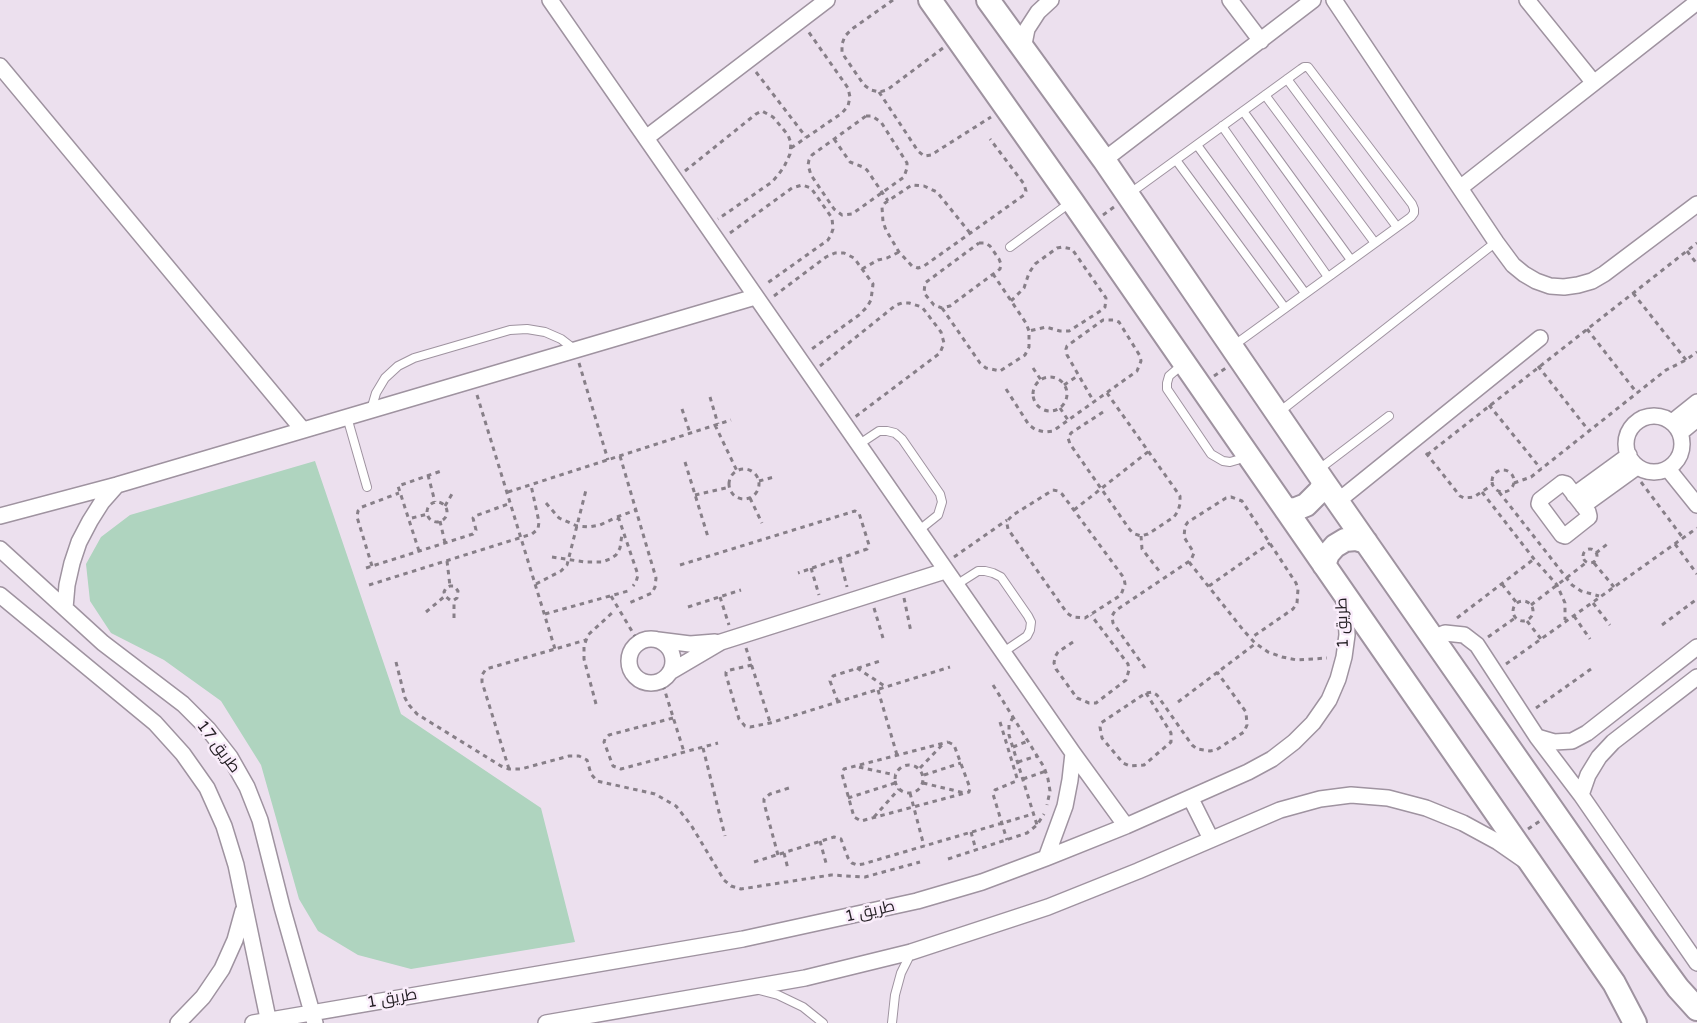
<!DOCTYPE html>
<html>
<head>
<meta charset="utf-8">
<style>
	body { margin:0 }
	canvas { display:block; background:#ece0ee }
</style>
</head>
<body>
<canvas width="1697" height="1023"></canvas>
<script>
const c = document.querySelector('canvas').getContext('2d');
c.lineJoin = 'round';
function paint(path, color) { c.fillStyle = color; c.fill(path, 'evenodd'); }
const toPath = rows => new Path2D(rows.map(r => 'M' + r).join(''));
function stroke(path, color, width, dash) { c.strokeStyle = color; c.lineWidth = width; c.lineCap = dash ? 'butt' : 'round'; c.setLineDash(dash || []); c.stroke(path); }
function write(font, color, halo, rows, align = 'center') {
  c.font = font + ' "Varela Round",Cairo,sans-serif'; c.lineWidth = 5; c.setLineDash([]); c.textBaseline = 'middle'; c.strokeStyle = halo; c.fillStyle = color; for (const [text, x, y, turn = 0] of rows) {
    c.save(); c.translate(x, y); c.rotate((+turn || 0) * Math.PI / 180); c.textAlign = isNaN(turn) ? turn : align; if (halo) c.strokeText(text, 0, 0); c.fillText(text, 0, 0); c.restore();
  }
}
const green = toPath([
	[315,461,401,714,541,808,575,942,411,969,358,955,318,931,299,899,261,765,221,701,164,660,111,633,90,601,86,564,101,537,130,515]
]);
const path = toPath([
	[893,0,852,29,845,36,842,44,842,53,864,85,871,90,879,92,887,90,943,48],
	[756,72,806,137],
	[879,92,918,151,924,156,931,155,991,117],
	[866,116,872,116,881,122,907,163,907,168,904,177,852,214,842,215,834,209,811,175,808,165,809,160,812,155,866,116],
	[834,139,850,162,863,167,867,170,888,201],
	[791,148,842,113,848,106,850,97,848,88,808,31],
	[685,171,756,114,762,111,773,117,788,135,791,143,790,154,784,167,778,175,772,182,718,219],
	[1103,215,1114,207],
	[730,233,792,188,802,185,811,188,832,218,833,229,831,235,828,240,766,284],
	[970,233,937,192,924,186,912,185,885,203,882,207,883,222,886,230,899,252,912,266,918,268,924,266,1024,195,1026,191,1024,184,990,139],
	[979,243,985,243,990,246,999,259,1001,264,1000,269,950,306,942,308,934,305,924,293,925,283,979,243],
	[1687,251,1697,264],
	[862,269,878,260,887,258,899,252],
	[1633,293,1686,360],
	[774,296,826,257,835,253,844,253,854,258,873,284,871,300,867,307,859,315,809,351],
	[1011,301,1024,288,1029,273,1035,264,1057,248,1062,247,1072,249,1106,298,1105,307,1102,310,1069,331,1060,331,1046,327,1029,331],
	[942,308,980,363,986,368,1000,371,1025,355,1029,347,1029,331,1026,323,993,274],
	[1587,329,1637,393],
	[579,363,608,460],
	[820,366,896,305,902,303,909,303,922,307,941,332,944,343,940,353,855,417],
	[1538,366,1589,431],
	[1033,368,1041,380],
	[1214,376,1226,368],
	'1033 394a17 17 0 1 1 34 0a17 17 0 1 1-34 0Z',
	[1064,385,1079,375],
	[1006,389,1029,425,1036,430,1045,432,1053,431,1137,371,1141,361,1140,356,1119,322,1114,320,1103,320,1067,346,1066,349,1067,355,1094,402],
	[477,395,555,649],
	[710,397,718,424],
	[1489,405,1541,469],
	[1060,408,1068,420],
	[682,409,690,433],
	[1103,412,1071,433,1068,438,1070,444,1130,530,1135,534,1141,536,1148,534,1174,517,1178,511,1180,504,1180,496,1107,393],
	[715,425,737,471],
	[1426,453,1460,496,1464,498,1474,497,1492,485],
	[1427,455,1697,243],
	[620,456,656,578,655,587,652,593,627,604],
	[685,462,708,537],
	'729 484a15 15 0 1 1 30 0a15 15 0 1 1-30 0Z',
	'1492 481a11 11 0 1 1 22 0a11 11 0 1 1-22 0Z',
	[428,475,435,502],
	[759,481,774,477],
	[1641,482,1683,538],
	[1514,483,1531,477,1666,370,1686,360,1697,352],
	[1053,490,1058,491,1062,494,1124,578,1125,584,1121,595,1085,618,1073,617,1067,613,1008,529,1007,524,1009,519,1013,515,1053,490],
	[508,492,731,420],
	[1482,492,1534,559,1557,585,1565,603,1565,620],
	[1499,492,1572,585,1581,591,1599,596],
	[695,495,730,487],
	[750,498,762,523],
	'427 512a10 10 0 1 1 20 0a10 10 0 1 1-20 0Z',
	[546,503,559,518,577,526,589,527,600,525,615,518,619,519,638,575,636,582,633,586],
	[445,506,452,494],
	[1074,510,1149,451],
	[617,517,636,510],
	[412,518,428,514],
	[440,521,445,543],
	[1141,536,1142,549,1160,572],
	[1675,544,1697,574],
	'1583 556a7 7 0 1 1 14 0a7 7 0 1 1-14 0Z',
	[419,551,398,486,444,470],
	[1596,553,1610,542],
	[552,557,585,562,602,562,610,559,616,555,620,548,622,534],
	[954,557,1007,520],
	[840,559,847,587],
	[447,561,450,586],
	[1189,562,1244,631,1255,643,1268,652,1282,657,1297,660,1327,658],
	[1594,563,1614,587],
	[680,565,855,511,859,513,869,545,867,549,798,573],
	[372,566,357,517,358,511,362,507,399,493],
	[366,568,473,534,476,530,473,518,475,516,511,503],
	[811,568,819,595],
	[536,584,561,571,567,565,586,490],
	[1502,584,1516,602],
	[369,585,532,534,538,529,539,522,531,485],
	[1209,586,1270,543],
	[611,596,639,643],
	[720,597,729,625],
	[904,598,911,632],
	'1513 611a10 10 0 1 1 20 0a10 10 0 1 1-20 0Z',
	[1593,603,1610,625],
	[1531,605,1587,562],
	[688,607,741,590],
	[874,608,883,638],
	[426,612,445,596],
	[545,614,628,591],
	[1574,616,1590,639],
	[454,618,454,600,457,598,458,591,454,586,450,586,446,588,444,592,445,596,450,600,454,600],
	[1457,618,1534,559],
	[1527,621,1541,639],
	[1662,625,1697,599],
	[1488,637,1515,618],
	[1073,642,1058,652,1055,657,1054,663,1056,669,1077,698,1089,703,1096,703,1126,680,1129,670,1128,664,1091,615],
	[746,648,770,722],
	[396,662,405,698,409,705,417,714,501,766,509,769,521,769,569,756,579,756,587,760,591,774,597,781,655,794,676,806,691,825,724,880,731,886,741,889,831,875,865,877,920,862],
	[1506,664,1697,528],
	[752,665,730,670,726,672,726,675,739,719,745,726,750,727,770,723,950,667],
	[857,668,886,687],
	[1145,668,1113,623,1112,616,1115,611,1191,560,1194,553,1184,537,1185,526,1188,522,1226,498,1231,497,1242,501,1296,583,1298,589,1297,603,1293,609,1251,638],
	[663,685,684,752],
	[993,685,1044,767,1048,779,1050,791,1047,805],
	[878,690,897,755],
	[1146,693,1171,733,1171,742,1144,765,1130,766,1123,763,1102,738,1100,727,1101,723,1146,693,1152,692,1157,695,1192,745,1197,749,1210,751,1216,750,1244,732,1247,725,1246,712,1217,672],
	[838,702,830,681,833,676,880,661],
	[1178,702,1255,644],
	[596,704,584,659,584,646,588,635,612,613],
	[1536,708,1591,669],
	[1013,717,1009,725,1009,735,1037,825],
	[673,718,609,735,605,739,604,742,613,766,621,769,718,743],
	[1000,722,1017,778,1016,781,995,790,993,794,1007,840],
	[948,742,954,745,970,788,969,792,861,821,854,817,842,774,844,769,948,742],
	[1013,747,1028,741],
	[703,748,725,836],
	[1018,762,1037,756],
	'895 779a14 14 0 1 1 28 0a14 14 0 1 1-28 0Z',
	[859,767,895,775],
	[920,768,943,744],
	[509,769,482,682,482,675,486,669,586,640],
	[924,775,961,763],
	[1023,779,1046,771],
	[923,783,965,793],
	[910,793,924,846],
	[848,798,895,783],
	[874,817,899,789],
	[1528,829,1540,821],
	[971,832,976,850],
	[820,841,826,863],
	[784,853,788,869],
	[778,855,764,803,764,799,770,794,789,788],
	[948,859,1027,833,1037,825,1044,814],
	[754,862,834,837,841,839,848,858,852,863,857,865,863,864,1033,814]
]);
const lane = toPath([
	[1287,79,1397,227],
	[1265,95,1375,243],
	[1243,111,1351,260],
	[1222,126,1328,277],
	[1197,145,1305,293],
	[1176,160,1285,308],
	[1129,194,1301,69,1304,67,1308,67,1412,204,1414,209,1414,213,1411,217,1233,346],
	[1010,247,1071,202],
	[1183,364,1169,376,1167,383,1167,389,1211,454,1223,461,1230,462,1237,460,1247,455],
	[371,410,376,393,385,378,398,366,414,358,510,330,527,329,545,332,561,339,574,349],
	[1278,413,1496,242],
	[347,417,367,487],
	[858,445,879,431,887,431,895,433,902,439,940,494,942,502,938,515,918,531],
	[1318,470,1389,416],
	[956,585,978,571,985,571,993,573,1001,577,1028,616,1031,622,1030,630,1027,636,1002,653],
	[759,990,778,995,803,1007,823,1023],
	[892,1023,895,995,901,973,911,953]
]);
const street = toPath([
	[550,0,1073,753,1126,826],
	[1230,0,1261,41],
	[1334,0,1496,242,1513,265,1524,274,1536,281,1550,286,1564,287,1578,285,1592,281,1604,274,1697,204],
	[1527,0,1594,83],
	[1023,49,1027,29,1038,12,1051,0],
	[0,66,303,430],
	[646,138,827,0],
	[1104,160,1313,0],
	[1460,188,1697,2],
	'1626 444a28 28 0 1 1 56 0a28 28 0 1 1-56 0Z',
	[1672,422,1697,402],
	[1680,433,1697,419],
	[1668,469,1697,505],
	[1562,483,1566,484,1588,512,1589,516,1589,517,1565,536,1562,535,1539,504,1540,500,1562,483],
	[1574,495,1629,455],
	[1338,501,1540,338],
	[1583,506,1637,467],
	[0,516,117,485,755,297],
	[0,549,103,643,183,704,208,729,230,757,247,787,260,820,282,907,315,1023],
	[0,595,155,723,183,754,207,788,224,826,236,865,269,1023],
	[65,608,67,585,72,563,79,542,90,521,102,502,117,485],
	[1433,638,1445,633,1464,635,1477,645,1537,737,1581,795,1697,963],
	'629 661a22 22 0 1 1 44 0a22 22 0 1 1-44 0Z',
	[658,640,690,644,715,642],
	[670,672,721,642,945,571],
	[1537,737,1554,742,1572,741,1587,733,1697,647],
	[1581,795,1588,775,1599,757,1613,742,1697,677],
	[1191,799,1211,839],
	[1046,858,1065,806,1070,780,1073,753],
	[178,1023,203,997,222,969,235,940,243,911],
	[253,1023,743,939,917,901,982,882,1046,858,1126,826,1248,772,1272,759,1294,742,1313,723,1329,700,1338,679,1344,657,1347,635,1346,612,1343,595],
	[546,1023,805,978,911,952,1048,907,1138,871,1280,810,1320,799,1351,795,1388,798,1426,808,1463,823,1498,842,1524,860]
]);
const secondary = toPath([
	[930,0,1072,201,1614,983,1635,1023],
	[988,0,1104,160,1324,482,1646,944,1678,988,1697,1009],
	[1286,510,1296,509,1306,505,1320,491,1324,482],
	[1324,565,1328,554,1335,546,1345,540,1356,539,1366,542]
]);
const streetNames = [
	["طريق 1",1343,623,-92],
	["طريق 17",218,747,53],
	["طريق 1",870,912,-13],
	["طريق 1",392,999,-10]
];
paint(green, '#afd4bf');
stroke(lane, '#9f93a0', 10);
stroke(street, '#9f93a0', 18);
stroke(secondary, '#9f93a0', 26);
stroke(path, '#877f88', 3, [4.5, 4.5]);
stroke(lane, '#fff', 8);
stroke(street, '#fff', 15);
stroke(secondary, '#fff', 22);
write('16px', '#241f24', '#faedfb', streetNames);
</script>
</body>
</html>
